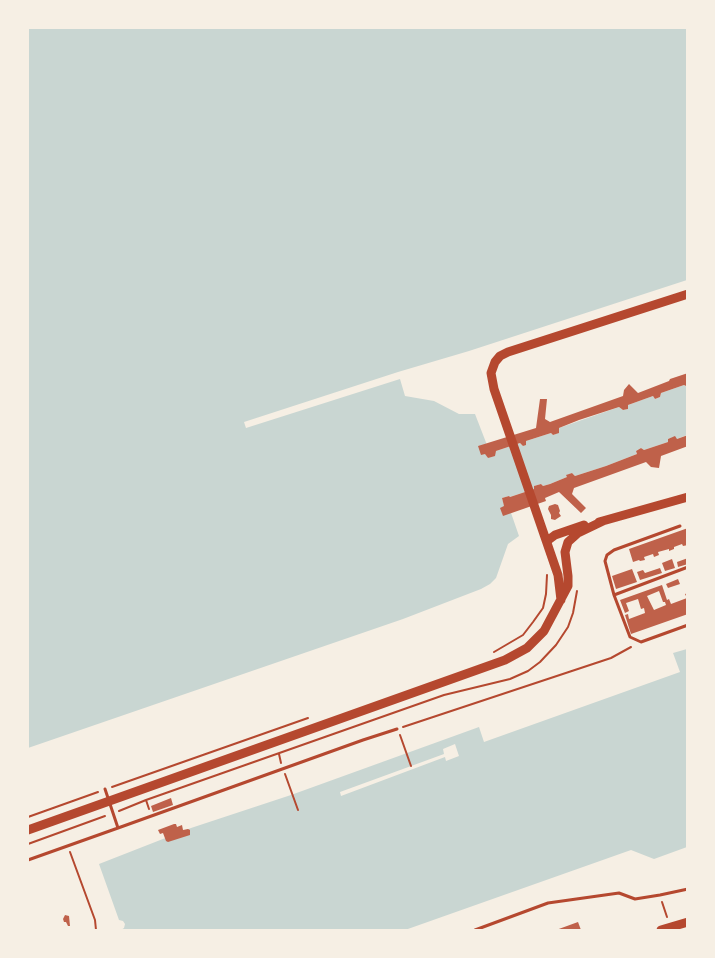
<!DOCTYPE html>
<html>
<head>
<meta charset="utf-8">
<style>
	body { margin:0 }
	#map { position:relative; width:715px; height:958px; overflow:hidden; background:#f6efe4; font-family:"DejaVu Sans",sans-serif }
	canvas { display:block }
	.frame { position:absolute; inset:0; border:29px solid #f6efe4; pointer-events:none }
</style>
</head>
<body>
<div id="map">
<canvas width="715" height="958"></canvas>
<div class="frame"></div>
</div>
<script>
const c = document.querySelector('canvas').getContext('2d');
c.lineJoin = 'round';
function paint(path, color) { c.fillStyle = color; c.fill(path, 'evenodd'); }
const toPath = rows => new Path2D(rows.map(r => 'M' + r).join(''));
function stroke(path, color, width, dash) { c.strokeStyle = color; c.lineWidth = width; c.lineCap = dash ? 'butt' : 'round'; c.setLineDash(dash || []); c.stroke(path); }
const water = toPath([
	[28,28,687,28,687,280,469,351,398,372,244,422,246,428,400,379,405,396,434,401,459,414,475,414,487,445,483,447,488,458,496,451,520,443,523,446,526,444,526,441,551,433,553,435,558,433,559,428,619,407,623,410,628,409,628,405,653,396,655,399,660,397,661,393,684,385,687,387,687,435,677,439,674,437,668,439,668,442,644,450,641,448,636,451,637,454,606,466,575,476,572,473,567,475,567,477,550,484,543,486,541,484,534,486,534,489,510,497,509,496,502,498,506,512,510,510,519,536,508,544,496,578,490,584,481,589,403,619,28,748],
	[687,649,687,847,654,859,631,850,405,930,121,930,124,928,125,924,123,921,119,920,99,864,191,828,291,795,479,727,484,742,680,672,673,653]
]);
const pier = toPath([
	[455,744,459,756,446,761,445,757,341,796,340,792,444,754,443,749]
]);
const building = toPath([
	[688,373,688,387,684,385,661,393,660,397,655,399,653,396,628,405,628,409,623,410,619,407,579,420,559,428,559,433,553,435,551,433,526,441,526,445,523,446,520,443,496,451,495,456,488,458,485,454,481,455,478,446,536,428,540,399,547,399,545,419,550,422,623,396,624,390,629,384,638,393,669,381,670,379],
	[688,435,688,446,661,456,659,468,651,467,646,462,574,488,572,494,586,508,581,513,559,492,545,498,546,501,503,516,500,508,504,506,502,498,509,496,510,497,534,489,534,486,541,484,543,486,550,484,567,477,566,475,572,473,575,476,606,466,637,454,636,451,641,448,644,450,668,442,668,439,675,436,677,439],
	[555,504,558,505,560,511,559,513,561,516,555,520,551,519,551,515,548,509,549,506],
	[688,528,688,545,683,546,682,544,674,547,674,549,669,551,669,549,658,552,659,555,654,557,653,554,644,557,645,560,640,561,639,560,633,562,629,549],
	[688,558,688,564,678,567,677,562],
	[672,559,675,568,665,571,662,563],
	[660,568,662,573,640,580,637,572,643,570,645,573],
	[632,569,637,582,616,589,612,576],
	[678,579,680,584,668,588,666,584],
	[662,585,667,600,669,599,671,604,687,598,685,594,688,593,688,614,631,634,625,615,628,614,629,619,645,613,644,608,641,609,638,599,626,603,629,611,625,613,620,600],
	[659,591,663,602,665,602,666,605,654,610,647,596],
	[171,798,173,805,153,812,151,806],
	[174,824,176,824,177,827,182,825,183,830,188,829,190,830,190,835,168,842,166,841,163,833,160,834,158,830],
	[65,915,69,916,70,926,68,926,66,922,64,922,63,919],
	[578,922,581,930,556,930]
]);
const path = toPath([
	[494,652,523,635,533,622,543,608,546,594,547,575],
	[403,727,611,658,631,647],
	[400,735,411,766],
	[279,754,281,763],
	[285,774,298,810],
	[112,787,308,718],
	[146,800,149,809],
	[119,811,146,800,444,695,510,679,528,671,540,662,556,645,568,627,573,613,577,591],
	[28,817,98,792],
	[28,844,105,816],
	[70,852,95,920,96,930],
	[662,902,667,917]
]);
const service = toPath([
	[680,526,614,550,607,555,605,561,614,595,630,637,641,642,688,625],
	[614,595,688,567],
	[105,789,118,828,363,740,397,729],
	[28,860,118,828],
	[475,930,548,903,619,893,635,899,660,895,688,889]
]);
const tertiary = toPath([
	[599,522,688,497],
	[547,541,555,535,584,525],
	[561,600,558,575,494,389,491,373,495,362,500,356,508,352,688,294],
	[28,830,505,660,527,648,544,631,568,586,568,576,565,552,568,542,578,533,603,521],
	[661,930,688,922]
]);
paint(water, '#c9d6d2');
paint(pier, '#f6efe4');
paint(building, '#bf614a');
stroke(path, '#b5482f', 2);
stroke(service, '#b5482f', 3);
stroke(tertiary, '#b5482f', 9);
</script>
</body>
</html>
